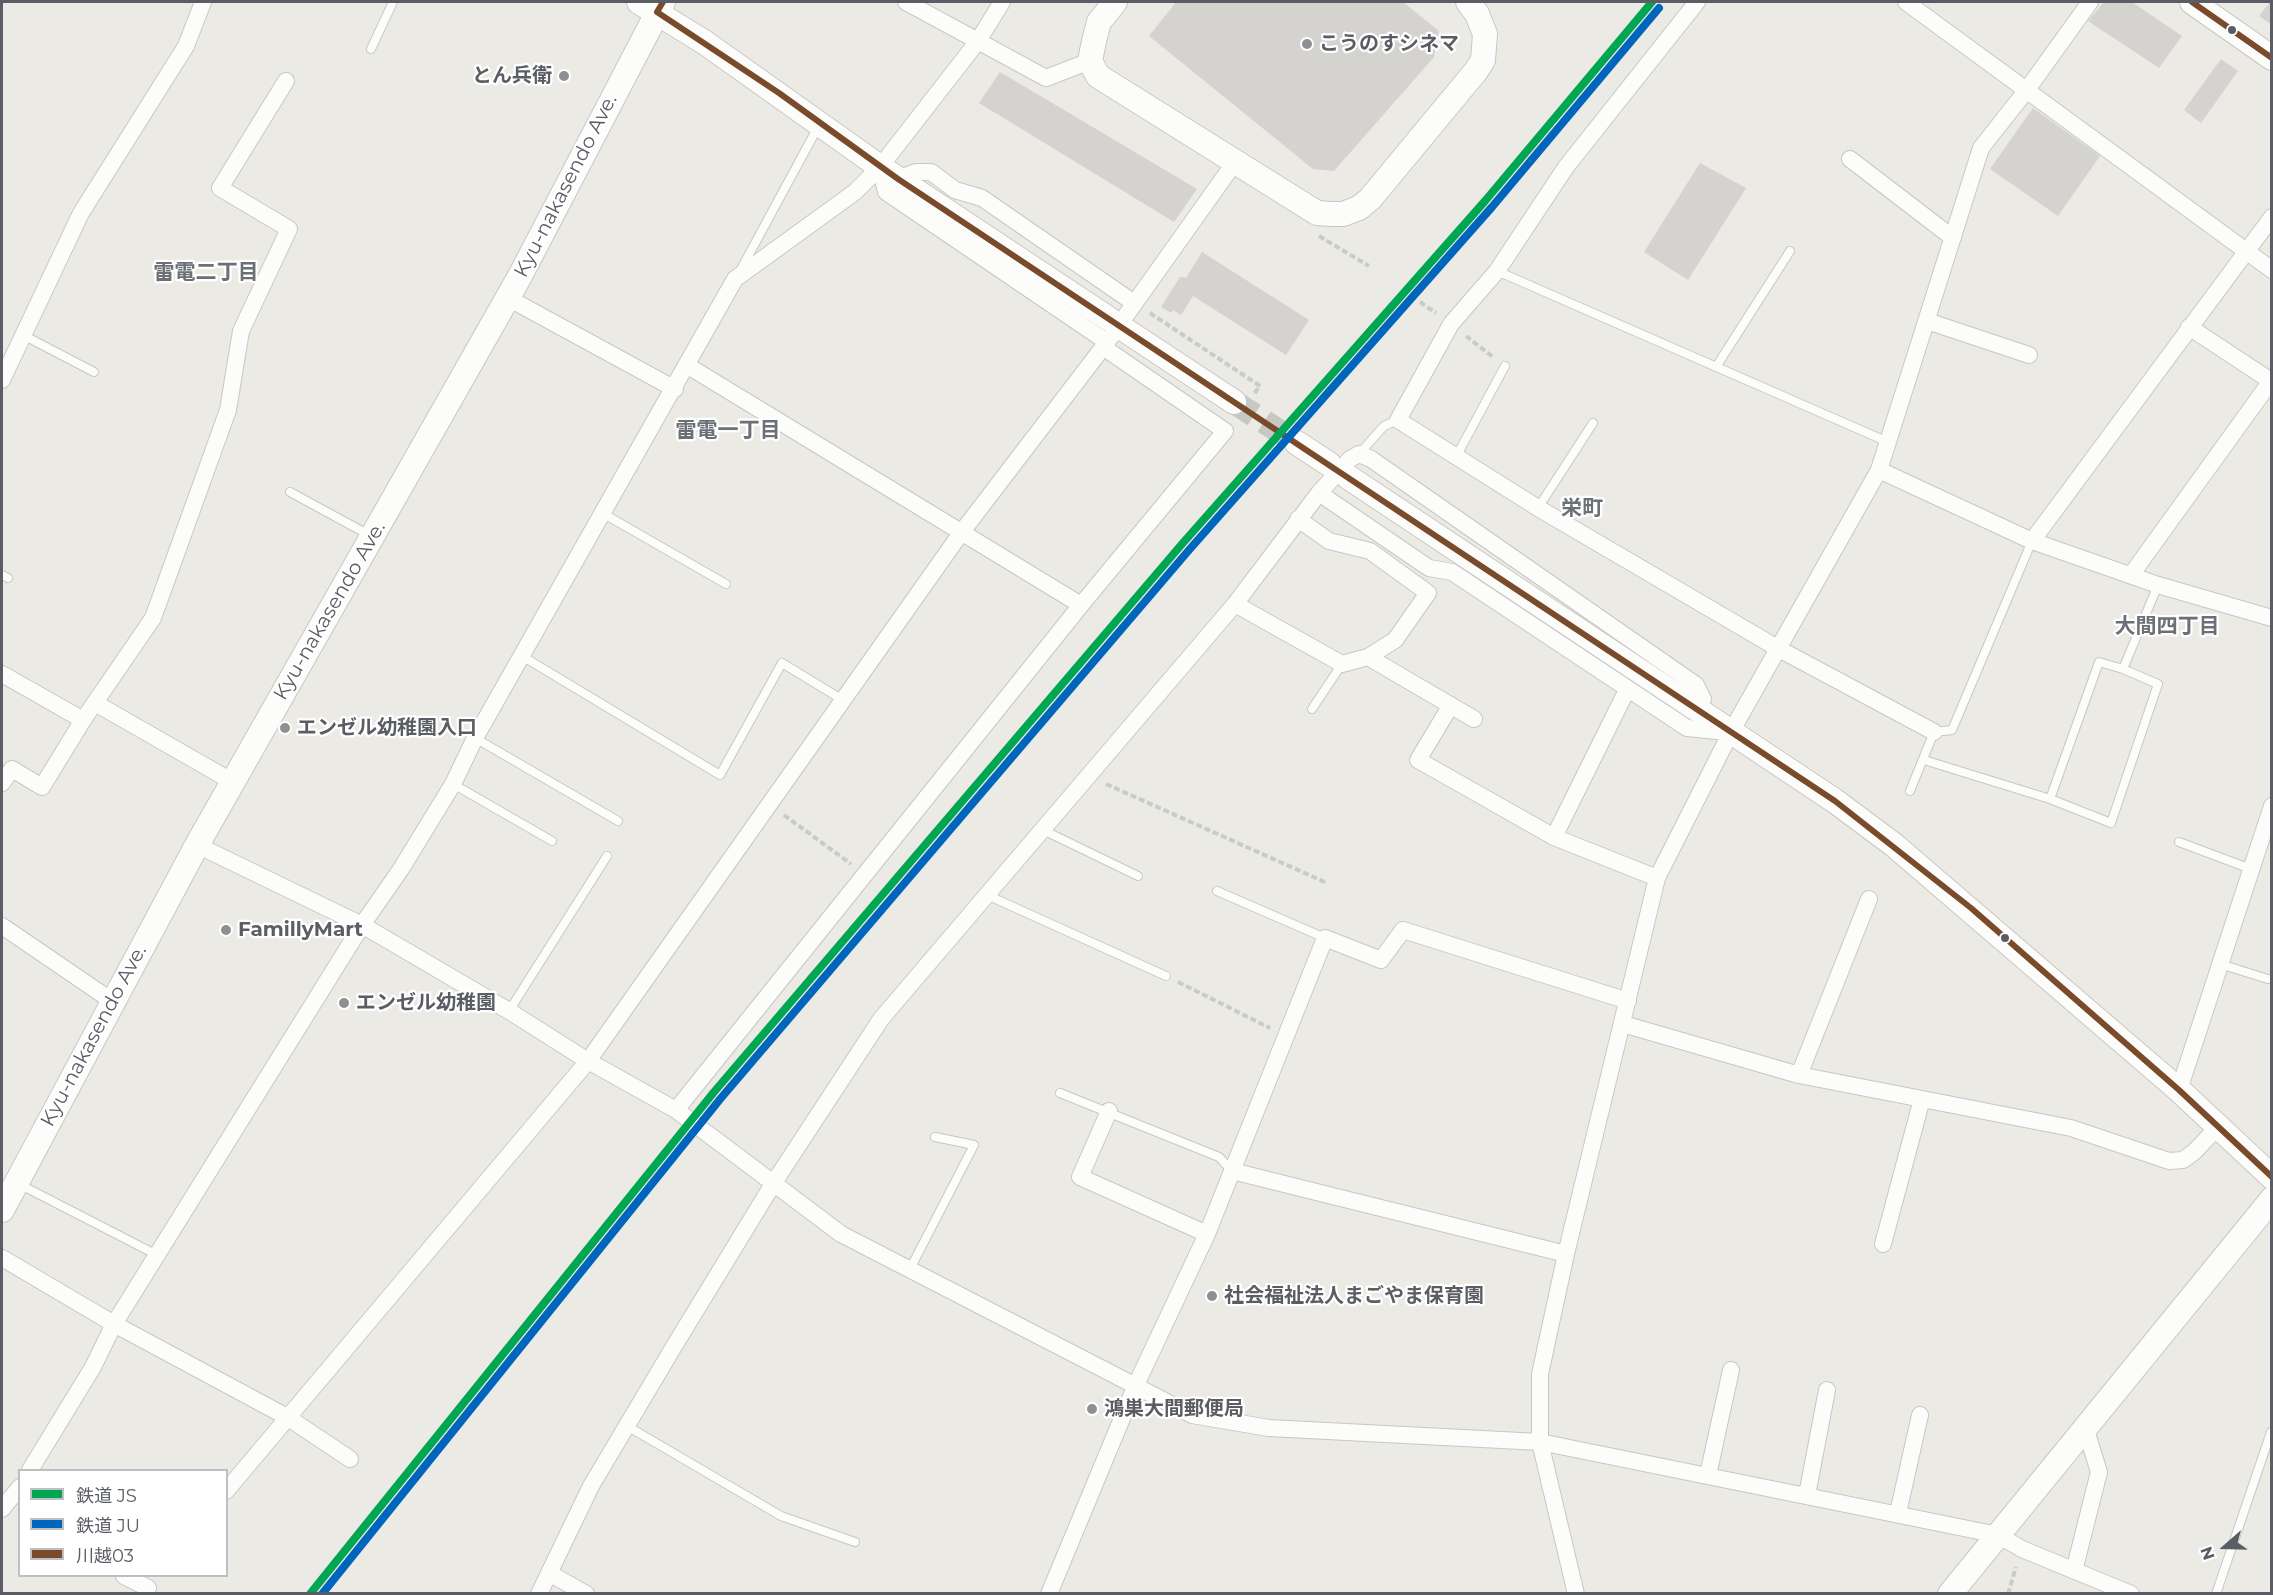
<!DOCTYPE html>
<html>
<head>
<meta charset="utf-8">
<style>
	body { margin:0 }
	#map { position:relative; width:2273px; height:1595px; overflow:hidden; background:#ebeae4; font-family:Montserrat,"Noto Sans JP",sans-serif }
	canvas { display:block }
	.frame { position:absolute; inset:0; border:3px solid #5a5e64; pointer-events:none }
	.legend { position:absolute; left:18px; top:1469px; width:210px; height:108px; box-sizing:border-box; background:#fff; border:2px solid #bdbfc1; margin:0; padding:8px 10px; list-style:none; font-size:18px; color:#5a5e64 }
	.legend li { display:flex; align-items:center; gap:12px; height:30px }
	.legend b { width:30px; border:2px solid #bdbfc1 }
	.north { position:absolute; left:2195px; top:1517px; width:60px; height:60px; -webkit-text-stroke:4px #fff; paint-order:stroke; rotate:250deg; font-size:16px; font-weight:700; line-height:24px; text-align:center; color:#5a5e64 }
	.north::after { content:''; display:block; margin:auto; width:21px; height:27px; background:#5a5e64; clip-path:polygon(50% 0,100% 100%,50% 72%,0 100%) }
</style>
</head>
<body>
<div id="map">
<canvas width="2273" height="1595"></canvas>
<div class="frame"></div>
<ul class="legend">
<li><b style="height:8px;background:#00a651"></b>鉄道 JS</li>
<li><b style="height:8px;background:#0065bd"></b>鉄道 JU</li>
<li><b style="height:8px;background:#7a4b2a"></b>川越03</li>
</ul>
<div class="north">N</div>
</div>
<script>
const c = document.querySelector('canvas').getContext('2d');
c.lineJoin = 'round';
function paint(path, color) { c.fillStyle = color; c.fill(path, 'evenodd'); }
const toPath = rows => new Path2D(rows.map(r => 'M' + r).join(''));
function stroke(path, color, width, dash) { c.strokeStyle = color; c.lineWidth = width; c.lineCap = dash ? 'butt' : 'round'; c.setLineDash(dash || []); c.stroke(path); }
function write(font, color, halo, rows, align = 'center') {
  c.font = font + ' Montserrat,"Noto Sans JP",sans-serif'; c.lineWidth = 4.5; c.setLineDash([]); c.textBaseline = 'middle'; c.strokeStyle = halo; c.fillStyle = color; for (const [text, x, y, turn = 0] of rows) {
    c.save(); c.translate(x, y); c.rotate((+turn || 0) * Math.PI / 180); c.textAlign = isNaN(turn) ? turn : align; if (halo) c.strokeText(text, 0, 0); c.fillText(text, 0, 0); c.restore();
  }
}
const building = toPath([
	[1176,2,1403,2,1439,31,1434,57,1334,171,1313,169,1149,36],
	[2104,2,2132,2,2182,36,2159,68,2088,21],
	[2270,2,2272,2,2272,25,2259,16],
	[2221,59,2238,71,2201,123,2184,110],
	[1000,72,1197,189,1174,222,979,103],
	[2033,108,2100,156,2058,216,1990,169],
	[1700,163,1746,188,1688,280,1644,252],
	[1202,252,1309,320,1286,355,1193,296,1181,315,1173,310,1171,313,1161,307,1180,277,1186,278]
]);
const secondaryTunnel = toPath([
	[1234,402,1297,443]
]);
const path = toPath([
	[1319,236,1369,266],
	[1420,302,1436,313],
	[1150,313,1260,386,1254,394],
	[1466,336,1493,357],
	[1106,784,1327,883],
	[784,815,851,864],
	[1178,982,1270,1028],
	[2008,1594,2016,1567]
]);
const lane = toPath([
	[371,49,393,2],
	[740,271,818,127],
	[1497,271,1888,442],
	[23,335,94,372],
	[1716,367,1790,251],
	[1359,454,1384,426,1398,420],
	[1456,457,1505,366],
	[290,492,371,536],
	[1538,508,1593,423],
	[604,514,726,584],
	[2,575,8,578],
	[522,656,720,775,782,663,843,700],
	[1312,709,1342,664],
	[475,738,618,821],
	[1924,760,2050,799,2111,823,2158,684,2123,669,2158,585],
	[453,784,552,841],
	[1910,791,1934,732,1952,730,2032,541],
	[2050,799,2099,662,2123,669],
	[1043,830,1138,876],
	[2179,842,2251,869],
	[1217,891,1325,938],
	[987,895,1166,976],
	[2220,964,2268,979],
	[509,1011,607,856],
	[1060,1093,1219,1157,1232,1171],
	[19,1184,157,1255],
	[909,1271,974,1145,935,1137],
	[627,1426,781,1516,855,1542],
	[2216,1594,2271,1432]
]);
const street = toPath([
	[906,2,1046,78,1090,61],
	[1697,2,1566,167,1497,271,1451,324,1398,420,1538,508,1779,649,1934,732],
	[1906,2,2272,270],
	[1850,159,1953,238],
	[880,167,886,192,1107,342],
	[898,179,916,172,931,172,955,190,982,198,1134,303],
	[508,298,675,389],
	[1927,321,2029,355],
	[688,366,1081,605,1225,431,1103,347],
	[2,380,81,213,186,46,203,2],
	[1879,470,2032,541,2158,585,2272,618],
	[1319,493,1429,568,1452,572,1687,728,1727,732],
	[2032,541,2272,217],
	[2131,575,2271,381,2189,327],
	[1235,604,1342,664,1368,657,1395,640,1428,593,1370,551,1329,541,1298,519],
	[1368,657,1474,719],
	[2,674,83,720],
	[95,703,233,782],
	[1451,705,1418,760,1554,837,1657,878],
	[2,783,12,769,42,787,83,720,153,618,228,410,241,331,289,229,220,188,286,81],
	[1554,837,1627,690],
	[197,845,362,925,509,1011,588,1061,676,1110,841,1234,1192,1415,1269,1428,1540,1442,1998,1535,2022,1549,2131,1594],
	[2,926,112,1001],
	[1623,1024,1799,1075,2071,1128,2169,1161,2183,1160,2194,1152,2217,1128],
	[1799,1075,1869,899],
	[2179,1090,2272,806],
	[676,1110,1081,605],
	[1109,1111,1080,1177,1207,1234],
	[1232,1171,1566,1254],
	[1883,1244,1922,1099],
	[2,1258,114,1324,287,1417,350,1459],
	[30,1470,93,1367,114,1324,362,925,401,869,453,784,475,738,735,279,855,192,880,167,978,41,1002,2],
	[1708,1475,1731,1370],
	[226,1491,588,1061,961,533,1107,342,1235,162],
	[1807,1495,1827,1390],
	[2,1509,20,1487],
	[1898,1513,1920,1415],
	[2074,1571,2099,1472,2086,1430],
	[549,1573,586,1594],
	[124,1576,148,1588],
	[539,1594,591,1486,673,1348,773,1184,881,1019,1235,604,1319,493,1350,459,1359,454,1371,459,1696,685,1703,699,1698,712],
	[1049,1594,1135,1387,1207,1234,1325,938,1381,960,1403,930,1628,1001],
	[1576,1594,1540,1442,1540,1374,1566,1254,1657,878,1731,732,1879,470,1981,148,2026,91,2090,2]
]);
const secondary = toPath([
	[639,2,704,42,880,167,1109,319],
	[1115,2,1099,22,1094,41,1090,61,1098,76,1317,213,1331,214,1343,214,1359,208,1370,199,1476,71,1483,60,1485,34,1477,14,1468,2],
	[2192,2,2272,58],
	[1125,330,1234,402],
	[1297,443,1329,464],
	[1348,477,1835,801,1894,845,2179,1090,2272,1177],
	[2,1210,197,845,520,276,663,2],
	[1950,1594,2272,1199]
]);
const bus1 = toPath([
	[663,2,657,12,779,93,898,179,1835,801,1971,908,2179,1090,2272,1177],
	[2192,2,2272,58]
]);
const rail1 = toPath([
	[310,1594,714,1092,1182,544,1485,201,1652,2]
]);
const rail2 = toPath([
	[322,1594,721,1098,1189,550,1492,207,1659,8]
]);
const markers = [
	[2232,30,5,"#5a5e64"],
	[1307,44,6,"#8d8f91"],
	[564,76,6,"#8d8f91"],
	[285,728,6,"#8d8f91"],
	[226,930,6,"#8d8f91"],
	[2005,938,5,"#5a5e64"],
	[344,1003,6,"#8d8f91"],
	[1212,1296,6,"#8d8f91"],
	[1092,1409,6,"#8d8f91"]
];
const poiNames = [
	["こうのすシネマ",1319,44],
	["とん兵衛",552,76,"right"],
	["エンゼル幼稚園入口",297,728],
	["FamillyMart",238,930],
	["エンゼル幼稚園",356,1003],
	["社会福祉法人まごやま保育園",1224,1296],
	["鴻巣大間郵便局",1104,1409]
];
const streetNames = [
	["Kyu-nakasendo Ave.",566,186,-63],
	["Kyu-nakasendo Ave.",330,611,-60],
	["Kyu-nakasendo Ave.",94,1036,-62]
];
const neighbourhoodNames = [
	["雷電二丁目",206,273],
	["雷電一丁目",728,431],
	["栄町",1582,509],
	["大間四丁目",2167,627]
];
paint(building, '#d4d3cf');
stroke(secondaryTunnel, '#c7c7c4', 24, [24, 12]);
stroke(lane, '#c7c7c6', 10);
stroke(street, '#c7c7c6', 18);
stroke(secondary, '#c7c8c6', 26);
stroke(path, '#c7ccc9', 4, [6, 3]);
stroke(lane, '#fcfcfb', 8);
stroke(street, '#fcfcfb', 16);
stroke(secondary, '#fcfcfb', 24);
stroke(bus1, '#7a4b2a', 6);
stroke(rail1, '#00a651', 8);
stroke(rail2, '#0065bd', 8);
for (const [x, y, r, color] of markers) { const dot = new Path2D(); dot.arc(x, y, r, 0, 2 * Math.PI); c.fillStyle = color; c.fill(dot); stroke(dot, '#fff', 2); }
write('bold 20px', '#5a5e64', '#fff', poiNames, 'left');
write('20px', '#5a5e64', '#fff', streetNames);
write('bold 21px', '#6b7076', '#fff', neighbourhoodNames);
</script>
</body>
</html>
